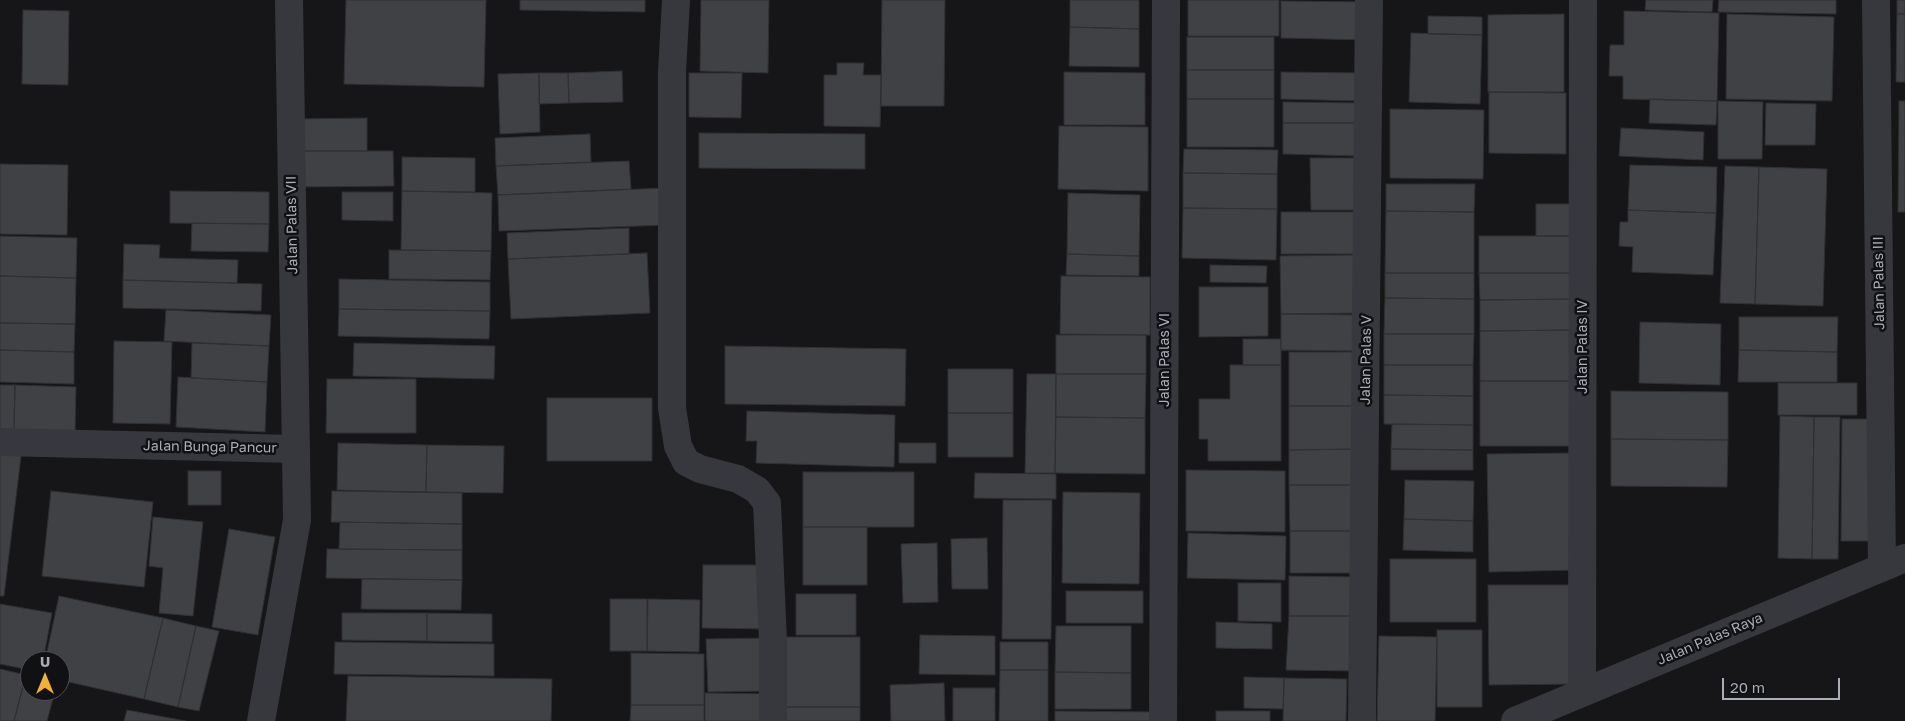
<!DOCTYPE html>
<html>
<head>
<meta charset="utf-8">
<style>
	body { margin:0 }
	#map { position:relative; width:1905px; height:721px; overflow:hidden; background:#161618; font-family:"Golos Text",sans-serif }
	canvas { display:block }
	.north { position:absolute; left:20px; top:651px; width:50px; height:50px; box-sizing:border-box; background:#111113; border:1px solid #4d4f55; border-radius:50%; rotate:0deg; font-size:14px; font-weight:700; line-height:20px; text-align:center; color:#a8adb8 }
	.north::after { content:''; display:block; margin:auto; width:18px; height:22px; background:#f2b134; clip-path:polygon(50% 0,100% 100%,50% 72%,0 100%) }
	.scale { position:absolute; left:1722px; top:678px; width:118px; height:22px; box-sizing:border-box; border:2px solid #a8adb8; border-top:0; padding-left:6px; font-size:15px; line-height:18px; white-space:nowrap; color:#a8adb8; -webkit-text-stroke:4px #111113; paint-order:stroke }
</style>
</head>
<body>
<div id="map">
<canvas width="1905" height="721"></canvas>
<div class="north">U</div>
<div class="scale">20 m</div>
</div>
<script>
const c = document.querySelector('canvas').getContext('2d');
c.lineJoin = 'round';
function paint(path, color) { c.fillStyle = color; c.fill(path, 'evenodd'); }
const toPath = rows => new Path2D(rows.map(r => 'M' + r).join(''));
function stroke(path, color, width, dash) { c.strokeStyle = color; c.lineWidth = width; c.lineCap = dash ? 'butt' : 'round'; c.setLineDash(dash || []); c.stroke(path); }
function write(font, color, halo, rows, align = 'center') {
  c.font = font + ' "Golos Text",sans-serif'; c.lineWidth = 5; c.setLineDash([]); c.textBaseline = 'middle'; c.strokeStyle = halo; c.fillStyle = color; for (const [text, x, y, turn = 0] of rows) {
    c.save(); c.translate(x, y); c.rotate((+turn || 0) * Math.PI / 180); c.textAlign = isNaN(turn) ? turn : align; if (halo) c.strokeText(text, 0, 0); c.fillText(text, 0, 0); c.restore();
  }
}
const building = toPath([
	[346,0,486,0,484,87,344,84,346,0],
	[520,0,645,0,645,12,520,10,520,0],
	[701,0,769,0,768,73,700,71,701,0],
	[882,0,945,0,944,106,881,106,882,0],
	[1070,0,1139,0,1139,29,1070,27,1070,0],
	[1188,0,1279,0,1279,36,1188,36,1188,0],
	[1646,0,1713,0,1712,12,1645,10,1646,0],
	[1719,0,1836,0,1836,14,1718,12,1719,0],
	[1897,0,1905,0,1905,14,1897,14,1897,0],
	[1281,1,1369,2,1369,40,1281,38,1281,1],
	[23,10,69,11,68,85,22,84,23,10],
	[1624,11,1719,13,1717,101,1623,99,1623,76,1609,76,1610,45,1624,45,1624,11],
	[1564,14,1564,92,1488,92,1488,15,1564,14],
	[1727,14,1834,17,1832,101,1726,99,1727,14],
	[1897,14,1905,14,1905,82,1896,82,1897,14],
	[1428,16,1482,17,1482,35,1428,34,1428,16],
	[1070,27,1139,29,1139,67,1069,66,1070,27],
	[1411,33,1482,35,1480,104,1409,102,1411,33],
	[1187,37,1274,37,1274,70,1187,70,1187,37],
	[837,63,864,63,863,75,881,75,880,127,824,126,824,75,837,75,837,63],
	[1187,70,1274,70,1274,99,1187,99,1187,70],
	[622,71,623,102,569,103,568,73,622,71],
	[1064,72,1145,73,1145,125,1064,125,1064,72],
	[1281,72,1364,73,1363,101,1281,99,1281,72],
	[539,73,540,132,500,134,498,74,539,73],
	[539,73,568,73,569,103,539,104,539,73],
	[689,73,742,73,741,118,689,117,689,73],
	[1489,92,1566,93,1566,154,1489,153,1489,92],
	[1187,99,1274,99,1274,147,1187,147,1187,99],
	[1650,99,1717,101,1716,125,1649,123,1650,99],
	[1718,101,1763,102,1762,159,1718,159,1718,101],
	[1899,101,1905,101,1905,212,1898,212,1899,101],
	[1283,102,1360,103,1360,123,1283,123,1283,102],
	[1766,103,1816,104,1815,145,1765,145,1766,103],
	[1390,109,1484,110,1483,179,1390,178,1390,109],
	[367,118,367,151,297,151,297,119,367,118],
	[1283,123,1360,123,1360,156,1283,154,1283,123],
	[1059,126,1148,127,1148,191,1058,189,1059,126],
	[1621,128,1704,132,1703,160,1619,156,1621,128],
	[699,133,865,134,865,169,699,168,699,133],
	[590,134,591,162,496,166,495,138,590,134],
	[1184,149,1278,150,1277,174,1183,173,1184,149],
	[297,151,393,151,394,186,297,187,297,151],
	[402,157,475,158,475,192,402,191,402,157],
	[1310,158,1358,158,1359,210,1311,210,1310,158],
	[629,161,631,189,498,195,496,166,629,161],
	[0,164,68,165,67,235,0,234,0,164],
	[1630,165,1717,167,1716,213,1628,210,1630,165],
	[1725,166,1759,167,1755,304,1720,303,1725,166],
	[1759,167,1827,169,1823,306,1755,304,1759,167],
	[1183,173,1277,174,1277,209,1183,208,1183,173],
	[1386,184,1475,184,1474,212,1386,211,1386,184],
	[665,188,667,225,499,231,498,195,665,188],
	[170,191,269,192,269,224,170,223,170,191],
	[402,191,492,193,491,251,401,250,402,191],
	[342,192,393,192,393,221,342,220,342,192],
	[1068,193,1140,195,1139,256,1067,254,1068,193],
	[1536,204,1575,204,1575,236,1536,236,1536,204],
	[1183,208,1277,209,1276,260,1182,258,1183,208],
	[1628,210,1716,213,1713,275,1632,272,1633,247,1619,246,1620,222,1628,222,1628,210],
	[1386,211,1474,212,1474,273,1385,273,1386,211],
	[1281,212,1363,212,1362,254,1281,254,1281,212],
	[192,223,269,224,268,252,191,251,192,223],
	[629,228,629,254,508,259,507,233,629,228],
	[0,236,77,238,76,278,0,276,0,236],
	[1479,236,1575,236,1575,273,1479,273,1479,236],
	[124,244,160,245,159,258,238,260,237,283,123,280,124,244],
	[389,250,491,251,490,280,389,279,389,250],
	[647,253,650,313,511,319,508,259,647,253],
	[1067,254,1139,256,1139,276,1066,275,1067,254],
	[1356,255,1357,313,1281,314,1280,256,1356,255],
	[1210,265,1267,266,1266,283,1210,282,1210,265],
	[1385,273,1474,273,1474,299,1385,298,1385,273],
	[1479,273,1575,273,1575,299,1480,300,1479,273],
	[0,276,76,278,75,324,0,323,0,276],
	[1061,276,1150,277,1150,335,1060,334,1061,276],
	[339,279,490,282,490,311,339,309,339,279],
	[123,280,262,284,261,311,123,308,123,280],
	[1199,287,1268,287,1268,336,1199,337,1199,287],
	[1385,298,1474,299,1474,334,1384,334,1385,298],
	[1575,299,1575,330,1480,331,1480,300,1575,299],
	[339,309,490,311,489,339,338,336,339,309],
	[166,310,271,315,269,346,164,341,166,310],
	[1281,314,1358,315,1358,351,1281,350,1281,314],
	[1739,317,1838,317,1837,352,1739,350,1739,317],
	[1640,322,1721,324,1720,385,1639,383,1640,322],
	[0,323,75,324,74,352,0,350,0,323],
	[1575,330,1575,381,1480,381,1480,331,1575,330],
	[1384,334,1474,334,1473,365,1384,365,1384,334],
	[1056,335,1146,335,1146,374,1056,374,1056,335],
	[1243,339,1281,339,1281,365,1243,365,1243,339],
	[114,341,172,342,170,424,113,423,114,341],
	[192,343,269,346,267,382,191,378,192,343],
	[354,343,495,346,494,379,353,376,354,343],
	[725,346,906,349,905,406,725,404,725,346],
	[0,350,74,352,74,384,0,382,0,350],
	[1739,350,1837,352,1837,382,1738,382,1739,350],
	[1289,352,1357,352,1357,406,1289,406,1289,352],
	[1230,365,1281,365,1281,461,1208,461,1208,439,1199,439,1199,399,1230,399,1230,365],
	[1384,365,1473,365,1473,396,1384,395,1384,365],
	[948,369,1013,369,1013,413,948,413,948,369],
	[1027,374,1056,374,1055,473,1025,473,1027,374],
	[1056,374,1146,374,1145,418,1056,417,1056,374],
	[178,377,267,382,265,432,176,427,178,377],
	[327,379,416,379,416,433,326,433,327,379],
	[1480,381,1575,381,1576,446,1480,446,1480,381],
	[1778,383,1857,383,1857,415,1778,415,1778,383],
	[0,385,15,385,14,430,0,429,0,385],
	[15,385,76,387,75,432,14,430,15,385],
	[1611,391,1728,392,1728,440,1611,439,1611,391],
	[1384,395,1473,396,1473,425,1384,424,1384,395],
	[547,398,652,398,652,461,547,461,547,398],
	[1289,406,1357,406,1357,449,1289,450,1289,406],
	[747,411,895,415,894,467,756,463,757,441,746,441,747,411],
	[948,413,1013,413,1013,457,948,457,948,413],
	[1780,416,1814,417,1812,559,1778,558,1780,416],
	[1056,417,1145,418,1145,474,1055,473,1056,417],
	[1814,417,1840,417,1838,559,1812,559,1814,417],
	[1842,419,1873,419,1872,541,1841,541,1842,419],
	[1392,424,1473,425,1473,450,1391,449,1392,424],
	[1611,439,1728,440,1727,487,1611,486,1611,439],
	[338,443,427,445,426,492,337,490,338,443],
	[899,443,936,443,936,463,899,463,899,443],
	[427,445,504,446,503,493,426,492,427,445],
	[1357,449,1357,485,1289,485,1289,450,1357,449],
	[1391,449,1473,450,1473,470,1391,470,1391,449],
	[0,453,21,456,4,596,0,596,0,453],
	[1574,453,1576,570,1489,572,1487,454,1574,453],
	[1186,470,1285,471,1285,532,1186,531,1186,470],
	[188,471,221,471,221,505,188,505,188,471],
	[803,472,914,472,914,527,803,527,803,472],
	[975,473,1056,474,1056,499,974,498,975,473],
	[1405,480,1474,481,1473,521,1404,519,1405,480],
	[1289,485,1357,485,1358,531,1290,531,1289,485],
	[51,491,153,502,144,587,42,576,51,491],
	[332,491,462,493,462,524,331,522,332,491],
	[1063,492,1140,493,1139,584,1062,583,1063,492],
	[1003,500,1052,500,1051,639,1002,639,1003,500],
	[153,517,203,522,193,616,159,613,163,568,149,566,153,517],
	[1404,519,1473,521,1473,552,1403,550,1404,519],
	[340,522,462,524,462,550,339,549,340,522],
	[803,527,867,527,867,585,803,585,803,527],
	[229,529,275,537,258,635,212,627,229,529],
	[1290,531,1358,531,1358,573,1290,573,1290,531],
	[1188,533,1286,536,1285,580,1187,578,1188,533],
	[987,538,988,589,952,589,951,539,987,538],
	[937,543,938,602,903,603,901,544,937,543],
	[327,549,462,550,462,580,326,578,327,549],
	[1390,559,1476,559,1476,622,1390,622,1390,559],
	[703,565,769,565,768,629,702,628,703,565],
	[1289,576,1358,577,1357,616,1289,616,1289,576],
	[362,579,462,580,461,610,361,609,362,579],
	[1238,583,1281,583,1281,622,1238,621,1238,583],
	[1488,585,1574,585,1574,684,1489,685,1488,585],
	[1066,591,1143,591,1143,623,1066,623,1066,591],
	[796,594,856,594,856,635,796,635,796,594],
	[59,596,163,618,144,699,60,680,60,661,45,661,59,596],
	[610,599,647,599,647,651,610,651,610,599],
	[648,599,700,600,699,652,647,651,648,599],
	[0,604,52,613,43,661,30,661,30,670,0,664,0,604],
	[342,613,427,613,427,641,342,640,342,613],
	[427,613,492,614,492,642,427,641,427,613],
	[1289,616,1357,616,1354,671,1286,670,1289,616],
	[163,618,196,626,178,707,144,699,163,618],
	[1216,622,1272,624,1272,649,1216,648,1216,622],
	[196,626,219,631,199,711,178,707,196,626],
	[1056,626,1131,626,1131,673,1055,672,1056,626],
	[1437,630,1482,630,1482,707,1437,707,1437,630],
	[920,635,995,636,995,675,919,674,920,635],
	[1379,636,1437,637,1435,721,1377,721,1379,636],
	[785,637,860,637,860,707,785,707,785,637],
	[766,638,766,691,708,692,706,639,766,638],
	[335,642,494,644,494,676,334,674,335,642],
	[1000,642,1048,642,1048,670,1000,670,1000,642],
	[631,653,704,654,704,705,631,705,631,653],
	[0,669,26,675,14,721,0,721,0,669],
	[1000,670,1048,670,1048,721,999,721,1000,670],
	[1055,672,1131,673,1131,709,1055,709,1055,672],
	[26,675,30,676,30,691,55,691,47,721,14,721,26,675],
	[348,676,552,679,551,721,346,721,348,676],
	[1244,677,1284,678,1283,709,1244,708,1244,677],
	[1284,678,1347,679,1346,721,1283,721,1284,678],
	[944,683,945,721,891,721,890,685,944,683],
	[953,688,995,688,995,721,953,721,953,688],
	[705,693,771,694,770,721,705,721,705,693],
	[631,705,704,705,704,721,630,721,631,705],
	[785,707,860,707,860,721,785,721,785,707],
	[127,710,186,721,124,721,127,710],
	[1055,711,1153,712,1153,721,1055,721,1055,711],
	[1216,711,1270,711,1270,721,1216,721,1216,711]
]);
const street = toPath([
	[676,0,672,72,672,408,678,446,686,462,700,469,738,479,757,490,767,503,773,642,773,721],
	[1876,0,1882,566],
	[0,442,296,449],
	[1582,693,1583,0],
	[261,721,297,520,289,0],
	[1163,721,1166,0],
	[1362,721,1369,0],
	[1515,721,1905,558]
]);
const streetNames = [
	["Jalan Palas VII",292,225,-91],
	["Jalan Palas III",1879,283,-91],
	["Jalan Palas IV",1583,347,-90],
	["Jalan Palas VI",1165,360,-90],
	["Jalan Palas V",1366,360,-89],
	["Jalan Bunga Pancur",210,447,1],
	["Jalan Palas Raya",1710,639,-23]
];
paint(building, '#404145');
stroke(building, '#303034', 1);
stroke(street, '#37383d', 28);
write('14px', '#a8adb8', '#111113', streetNames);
</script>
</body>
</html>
